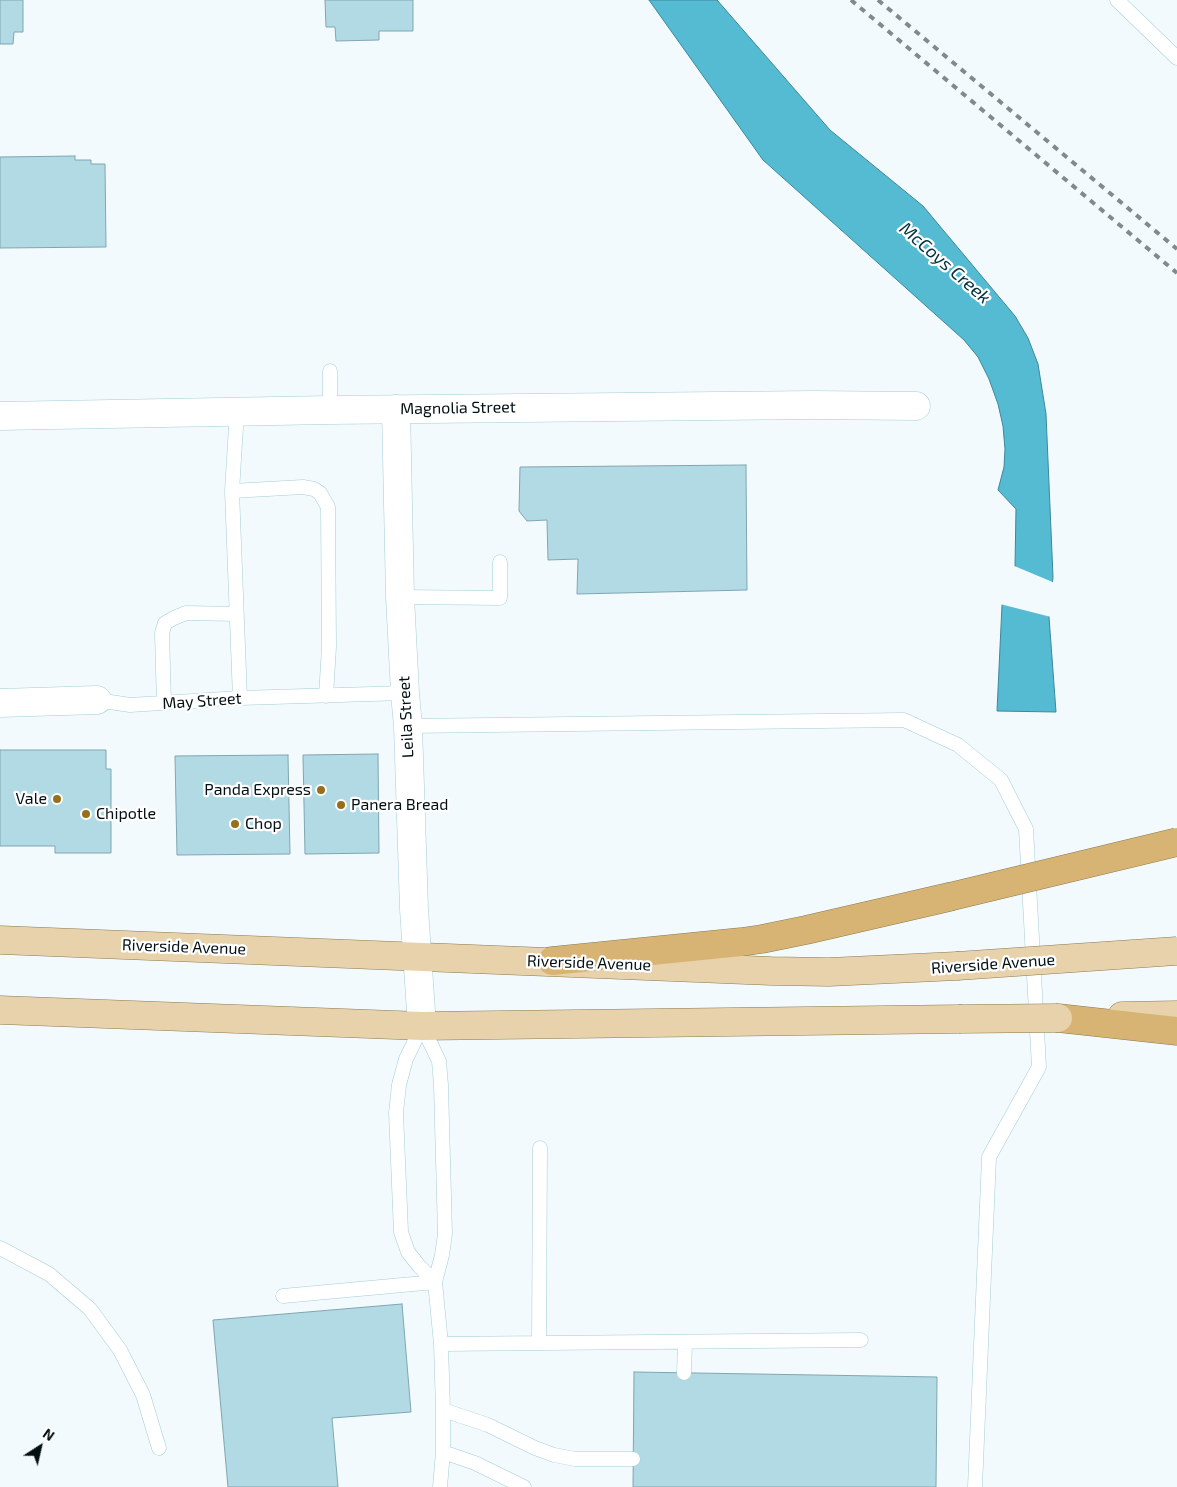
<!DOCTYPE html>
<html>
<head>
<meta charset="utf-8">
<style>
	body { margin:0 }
	#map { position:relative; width:1177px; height:1487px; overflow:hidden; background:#f2fafd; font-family:"Exo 2",sans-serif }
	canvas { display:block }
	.north { position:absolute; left:15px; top:1422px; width:50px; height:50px; -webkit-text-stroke:4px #fff; paint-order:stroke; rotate:35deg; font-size:14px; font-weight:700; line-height:20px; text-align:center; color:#020f13 }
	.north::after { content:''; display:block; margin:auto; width:18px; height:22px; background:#020f13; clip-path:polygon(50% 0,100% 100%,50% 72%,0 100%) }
</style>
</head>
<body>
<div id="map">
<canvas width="1177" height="1487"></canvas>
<div class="north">N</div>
</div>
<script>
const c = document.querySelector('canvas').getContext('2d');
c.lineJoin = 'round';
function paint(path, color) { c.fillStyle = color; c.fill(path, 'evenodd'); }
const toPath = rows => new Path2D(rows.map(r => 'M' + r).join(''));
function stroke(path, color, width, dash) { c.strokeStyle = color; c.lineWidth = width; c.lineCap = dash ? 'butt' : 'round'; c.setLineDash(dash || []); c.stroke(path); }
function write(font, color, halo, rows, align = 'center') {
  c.font = font + ' "Exo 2",sans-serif'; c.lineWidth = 4.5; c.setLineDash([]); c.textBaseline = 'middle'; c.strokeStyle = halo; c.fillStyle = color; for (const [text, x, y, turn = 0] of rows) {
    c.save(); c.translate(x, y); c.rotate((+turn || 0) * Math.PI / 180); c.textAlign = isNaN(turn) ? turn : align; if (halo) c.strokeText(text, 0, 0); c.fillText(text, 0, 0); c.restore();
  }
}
const water = toPath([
	[649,0,717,0,830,130,923,206,1015,316,1028,338,1038,364,1046,414,1053,577,1049,617,1056,712,997,711,1002,605,1015,567,1016,509,998,490,1004,467,1005,449,1003,426,998,404,989,379,978,357,964,340,763,160,649,0]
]);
const pier = toPath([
	[1012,565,1055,583,1051,617,1000,604]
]);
const building = toPath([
	[0,0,23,0,23,32,14,32,13,44,0,44,0,0],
	[325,0,413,0,413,31,379,31,379,40,336,41,335,27,326,27,325,0],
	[75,156,75,160,91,160,91,164,105,164,106,247,0,248,0,157,75,156],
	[746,465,747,590,577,594,578,559,548,560,547,520,527,521,519,511,520,467,746,465],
	[0,750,106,750,106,769,111,769,111,853,55,853,55,846,0,846,0,750],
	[378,754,379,853,305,854,303,755,378,754],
	[288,755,290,854,177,855,175,756,288,755],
	[402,1304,411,1412,332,1418,338,1487,228,1487,213,1320,402,1304],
	[634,1372,937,1377,936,1487,633,1487,634,1372]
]);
const service = toPath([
	[1117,0,1177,58],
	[330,410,330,371],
	[237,411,232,491,240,698],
	[232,491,303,487,314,489,320,493,328,507,329,647,326,696],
	[400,597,500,598,500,562],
	[97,700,130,705,240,698,405,693],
	[164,703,162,633,165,623,174,618,186,613,236,614],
	[408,726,904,720,958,745,1001,780,1026,829,1039,1067,989,1157,975,1487],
	[422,1026,439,1061,441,1085,445,1234,442,1255,435,1282,419,1266,408,1252,401,1232,396,1113,399,1085,406,1059,422,1026],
	[0,1248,49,1274,90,1309,120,1350,143,1395,159,1448],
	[283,1296,435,1282,441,1344,443,1410,443,1452,440,1487],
	[539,1343,540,1148],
	[441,1344,861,1340],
	[684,1373,685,1342],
	[443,1410,488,1425,535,1448,554,1455,575,1459,633,1459],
	[443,1452,475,1463,524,1487]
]);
const minor = toPath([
	[396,409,400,597,405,693,408,726,414,909,422,1026],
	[0,416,330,410,814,405,916,406],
	[0,703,97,700]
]);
const primary = toPath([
	[0,940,771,971,829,972,957,966],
	[0,1010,422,1026,959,1019],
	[1122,1016,1177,1015]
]);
const motorway = toPath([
	[552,961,741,942,762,939,806,930,949,897],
	[1058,1018,1177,1031]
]);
const rail = toPath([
	[851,0,1177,273],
	[878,0,1177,249]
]);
const primaryBridge = toPath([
	[957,966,1177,951],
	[959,1019,1058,1018]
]);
const motorwayBridge = toPath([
	[949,897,1177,842]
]);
const markers = [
	[321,790,5,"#956f19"],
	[57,799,5,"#956f19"],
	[341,805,5,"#956f19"],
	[86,814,5,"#956f19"],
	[235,824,5,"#956f19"]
];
const streetNames = [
	["Magnolia Street",458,408,-1],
	["May Street",202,701,-4],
	["Leila Street",406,717,-93],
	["Riverside Avenue",184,947,2],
	["Riverside Avenue",589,963,2],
	["Riverside Avenue",993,964,-4]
];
const poiNames = [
	["Panda Express",311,790,"right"],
	["Vale",47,799,"right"],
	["Panera Bread",351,805],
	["Chipotle",96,814],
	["Chop",245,824]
];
const waterNames = [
	["McCoys Creek",945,263,41]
];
paint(water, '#55bbd3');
stroke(water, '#3c8799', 1);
paint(pier, '#f2fafd');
paint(building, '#b2dae5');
stroke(building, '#7fa6b0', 1);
stroke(service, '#a4cdd7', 15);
stroke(minor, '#a4cdd7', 29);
stroke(primary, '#8c7a51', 29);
stroke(motorway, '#8c7a51', 29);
stroke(service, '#fff', 14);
stroke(minor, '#fff', 28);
stroke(primary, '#e7d2ab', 28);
stroke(motorway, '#d7b473', 28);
stroke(rail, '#808a8e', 4, [6, 6]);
stroke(primaryBridge, '#8c7a51', 29, []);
stroke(motorwayBridge, '#8c7a51', 29, []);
stroke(primaryBridge, '#e7d2ab', 28);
stroke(motorwayBridge, '#d7b473', 28);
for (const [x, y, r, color] of markers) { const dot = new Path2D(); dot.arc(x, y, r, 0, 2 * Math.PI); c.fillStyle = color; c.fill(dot); stroke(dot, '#fff', 2); }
write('16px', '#020f13', '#fff', streetNames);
write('16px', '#020f13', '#fff', poiNames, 'left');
write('italic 18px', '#00323d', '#fff', waterNames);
</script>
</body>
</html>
